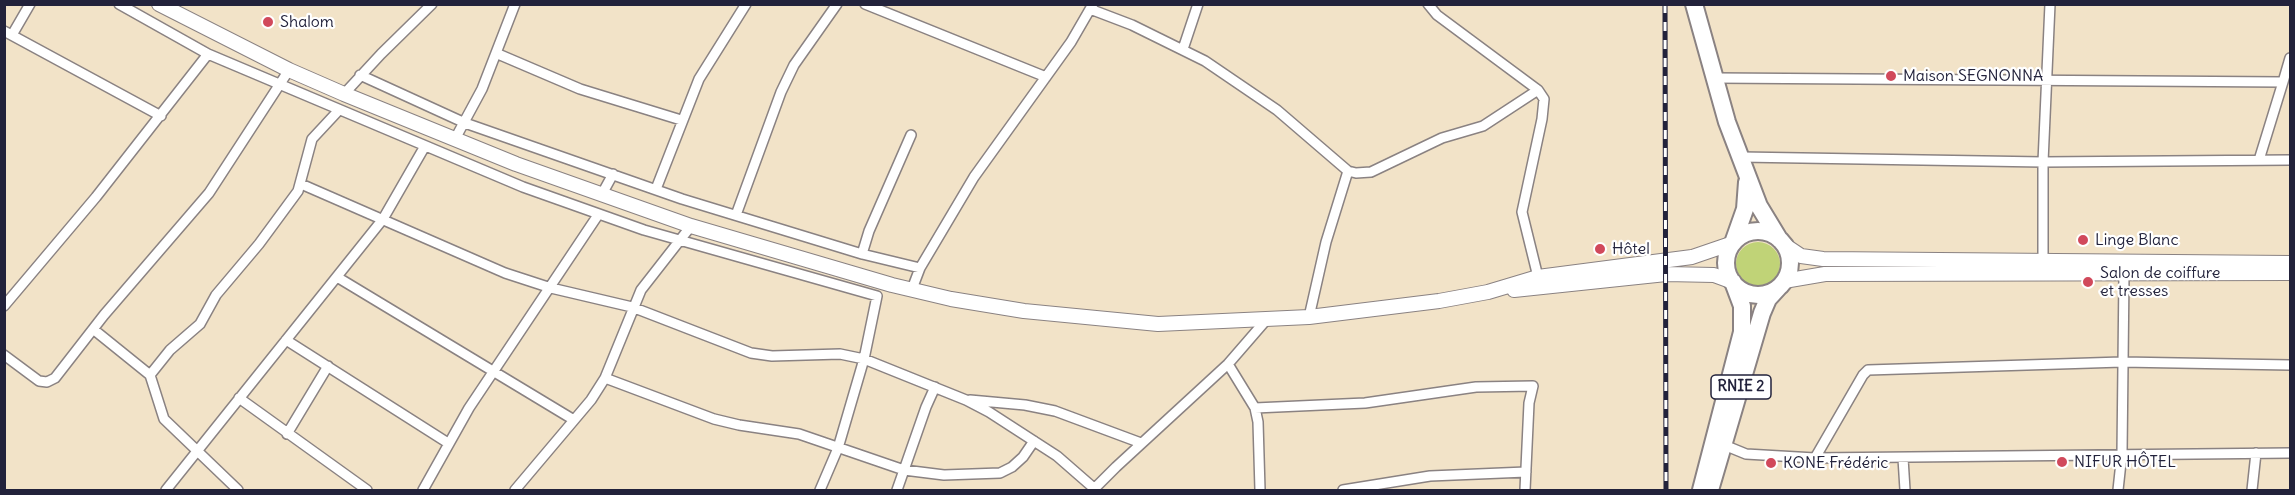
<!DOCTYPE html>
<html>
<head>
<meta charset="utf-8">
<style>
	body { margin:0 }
	#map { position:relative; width:2295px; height:495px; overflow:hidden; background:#f2e3c8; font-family:Delius,sans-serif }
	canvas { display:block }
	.frame { position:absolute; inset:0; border:6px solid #22223b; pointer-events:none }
</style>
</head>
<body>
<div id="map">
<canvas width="2295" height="495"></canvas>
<div class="frame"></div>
</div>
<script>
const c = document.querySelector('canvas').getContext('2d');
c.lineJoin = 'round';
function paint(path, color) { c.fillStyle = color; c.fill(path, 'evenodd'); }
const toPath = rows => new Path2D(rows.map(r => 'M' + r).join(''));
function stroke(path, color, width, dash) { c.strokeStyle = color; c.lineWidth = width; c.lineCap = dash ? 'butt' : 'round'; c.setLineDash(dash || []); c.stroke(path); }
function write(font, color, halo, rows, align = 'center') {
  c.font = font + ' Delius,sans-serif'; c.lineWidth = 4.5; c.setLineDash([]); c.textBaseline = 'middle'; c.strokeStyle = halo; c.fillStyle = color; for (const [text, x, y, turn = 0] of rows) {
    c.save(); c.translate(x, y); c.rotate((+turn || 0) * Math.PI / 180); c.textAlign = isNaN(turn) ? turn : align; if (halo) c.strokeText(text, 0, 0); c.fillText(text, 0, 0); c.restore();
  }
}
const green = toPath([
	'1736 264a22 22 0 1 1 44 0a22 22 0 1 1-44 0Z'
]);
const street = toPath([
	[119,4,208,54,523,187,644,230,877,296,864,359,838,448,820,490],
	[865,4,1046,77],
	[1428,4,1437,15,1538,90,1544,99,1542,119,1522,212,1538,277],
	[1090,9,1132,25,1205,61,1277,110,1348,171,1356,173,1371,172,1442,138,1483,126,1538,90],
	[4,31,161,116],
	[12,35,30,4],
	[1183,49,1198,4],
	[498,54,580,89,681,120],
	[360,75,465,123,682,199,862,254,920,268,974,177,1071,42,1093,4],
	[1715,78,2283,82,2290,58],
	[344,94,381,54,432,4],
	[455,139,482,89,515,4],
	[1741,157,2043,162,2290,160],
	[2259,160,2283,82],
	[301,184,505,273,551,288,632,307,751,353,772,356,840,354,864,359,966,400,989,412,1057,456,1096,490],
	[656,189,699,79,746,4],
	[602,194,613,174],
	[736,215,781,92,794,65,837,4],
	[862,254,869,231,911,135],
	[2043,259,2043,162,2050,4],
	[337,277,574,420],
	[912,289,920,268],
	[4,306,96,197,208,54],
	[1309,317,1326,242,1348,171],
	[93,329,150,375,164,419,238,490],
	[286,340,448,443],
	[4,355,39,381,47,382,55,378,104,315,209,193,289,70],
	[1228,364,1255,408,1258,422,1260,490],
	[150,375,170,350,200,324,216,295,259,244,298,191,312,139,339,110],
	[605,378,714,419,739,425,799,434,904,470,944,475,1000,473,1012,467,1023,457,1034,441],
	[239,398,367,490],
	[970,400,1025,405,1055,411,1141,443],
	[1255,408,1365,403,1476,387,1533,386,1529,403,1525,490],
	[287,434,328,366],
	[1724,445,1746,454,1815,458,2290,453],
	[1815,458,1863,375,1868,370,2122,362,2290,365],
	[1903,458,1905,490],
	[166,490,383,219,425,146],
	[423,490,469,408,598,215],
	[515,490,591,400,605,378,641,290,691,226],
	[897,490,926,407,935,387],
	[1093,490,1116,467,1228,364,1267,319],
	[1343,490,1430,476,1526,472],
	[2118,490,2122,453,2124,274],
	[2252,490,2256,453]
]);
const secondary = toPath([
	[159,4,289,70,344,94,516,164,691,226,892,285,951,299,1024,311,1158,324,1309,317,1439,301,1488,292,1538,277,1692,257,1733,243],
	[1786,246,1801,256,1823,259,2290,263],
	[1784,281,1825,274,2290,273],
	[1514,290,1666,274,1714,275,1733,282]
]);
const highway = toPath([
	[1694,4,1727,122,1759,206,1779,239],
	'1726 263a32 32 0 1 1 64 0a32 32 0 1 1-64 0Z',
	[1733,243,1745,209,1747,182],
	[1701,490,1742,332,1742,306,1733,282],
	[1710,490,1762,313,1768,299,1779,287]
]);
const rail = toPath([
	[1665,4,1666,490]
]);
const markers = [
	[268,22,6,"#d1495b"],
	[1891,76,6,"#d1495b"],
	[2083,240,6,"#d1495b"],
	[1600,249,6,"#d1495b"],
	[2088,282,6,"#d1495b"],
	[2062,462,6,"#d1495b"],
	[1771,463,6,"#d1495b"]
];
const shields = [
	[1741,387,60]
];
const shieldNames = [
	["RNIE 2",1741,387]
];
const poiNames = [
	["Shalom",280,22],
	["Maison SEGNONNA",1903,76],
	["Linge Blanc",2095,240],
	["Hôtel",1612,249],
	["Salon de coiffure",2100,273],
	["et tresses",2100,291],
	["NIFUR HÔTEL",2074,462],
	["KONE Frédéric",1783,463]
];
paint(green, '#c0d377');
stroke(street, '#8a8282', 12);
stroke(secondary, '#8a8282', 16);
stroke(highway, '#8a8282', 20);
stroke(street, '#fff', 9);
stroke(secondary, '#fff', 14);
stroke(highway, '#fff', 16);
stroke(rail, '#22223b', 5);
stroke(rail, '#fff', 3, [9]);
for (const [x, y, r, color] of markers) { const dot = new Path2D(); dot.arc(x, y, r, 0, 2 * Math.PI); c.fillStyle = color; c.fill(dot); stroke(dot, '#fff', 2); }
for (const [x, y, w] of shields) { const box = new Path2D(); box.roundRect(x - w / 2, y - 12, w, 24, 4.5); c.fillStyle = '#fff'; c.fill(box); stroke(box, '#22223b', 1.5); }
write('bold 15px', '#22223b', null, shieldNames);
write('16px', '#22223b', '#fff', poiNames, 'left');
</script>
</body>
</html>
